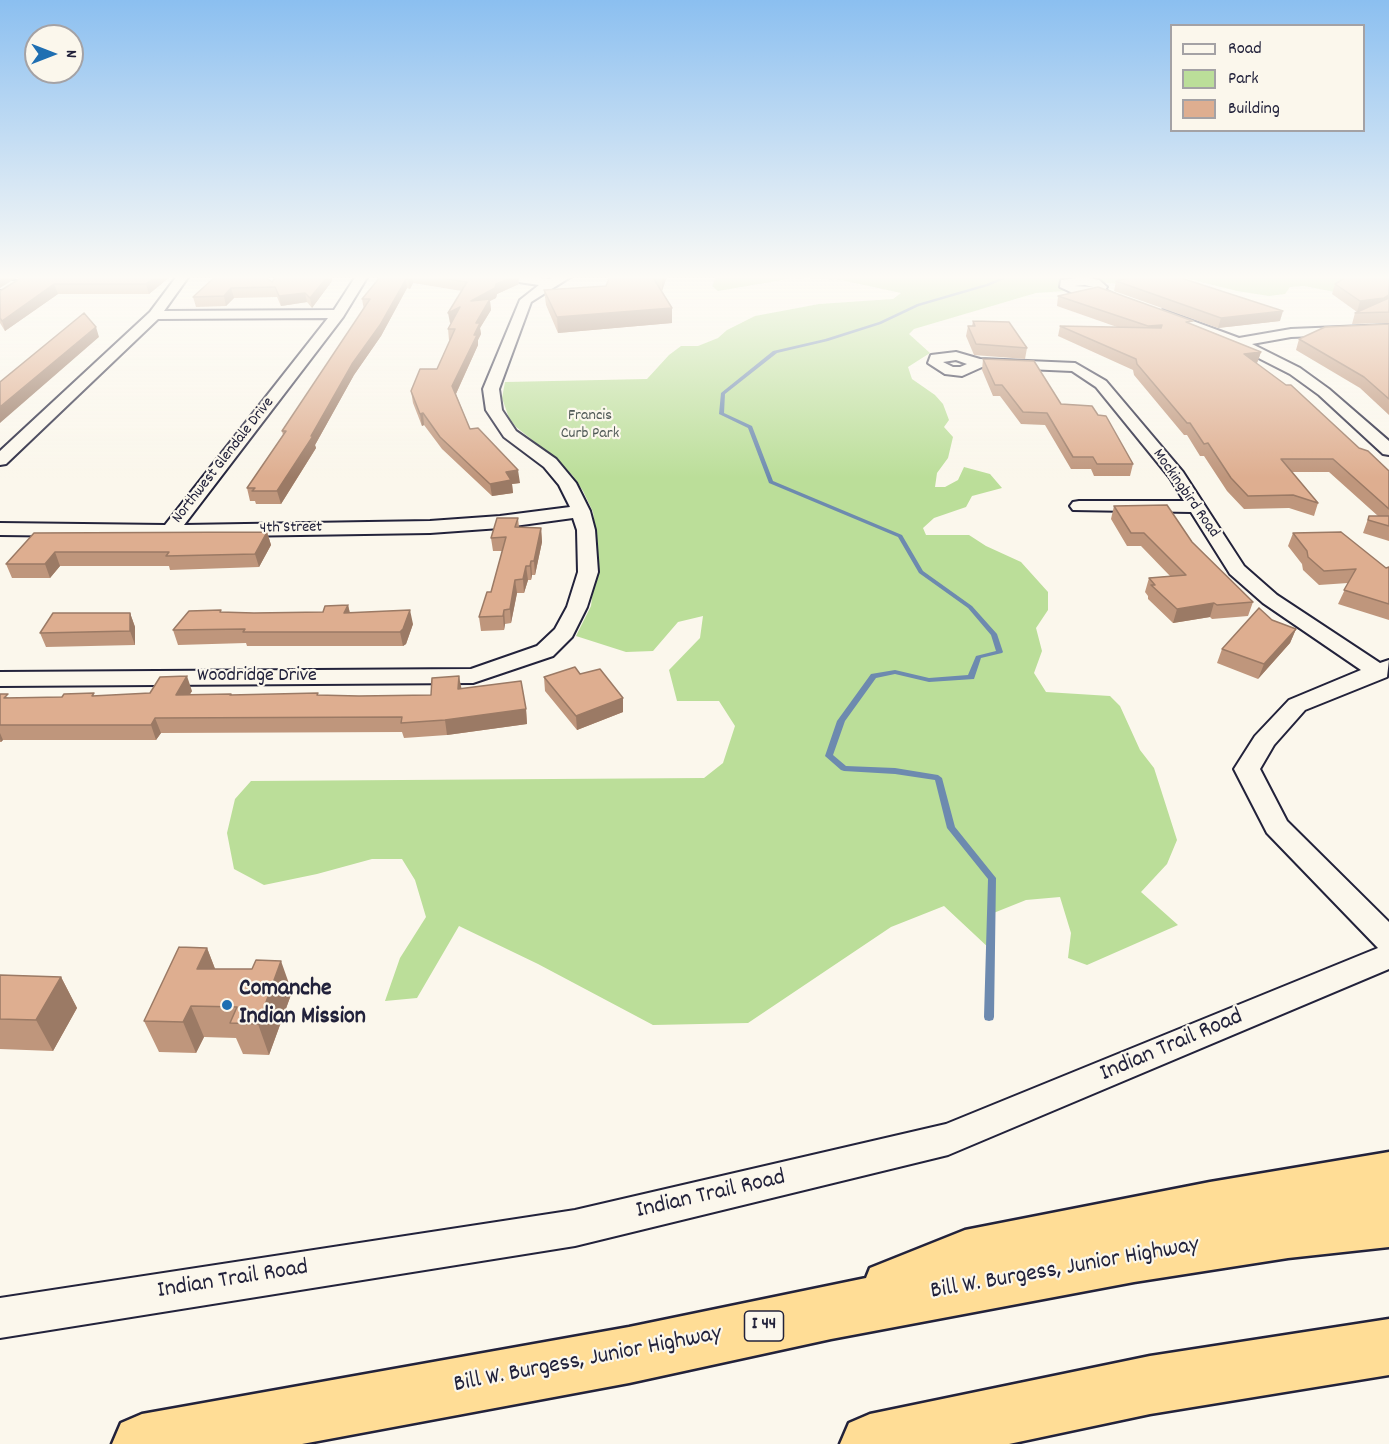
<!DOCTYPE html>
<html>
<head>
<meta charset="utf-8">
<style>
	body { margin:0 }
	#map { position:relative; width:1389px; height:1444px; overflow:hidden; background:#fbf7ec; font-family:Dekko,sans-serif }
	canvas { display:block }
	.legend { position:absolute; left:1170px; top:24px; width:195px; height:108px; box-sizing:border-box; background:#fbf7ec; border:2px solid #a4a2a5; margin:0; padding:8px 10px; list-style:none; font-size:18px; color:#22223b }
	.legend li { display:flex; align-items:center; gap:12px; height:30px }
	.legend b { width:30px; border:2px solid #a4a2a5 }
	.north { position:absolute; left:24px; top:24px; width:60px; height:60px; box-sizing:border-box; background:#fbf7ec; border:2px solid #a4a2a5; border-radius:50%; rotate:90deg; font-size:16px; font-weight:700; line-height:24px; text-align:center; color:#22223b }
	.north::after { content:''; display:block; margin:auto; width:21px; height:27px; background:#1f6fb2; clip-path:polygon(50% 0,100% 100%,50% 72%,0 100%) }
</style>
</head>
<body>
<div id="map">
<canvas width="1389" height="1444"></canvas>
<ul class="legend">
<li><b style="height:8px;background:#fbf7ec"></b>Road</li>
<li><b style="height:16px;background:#bbde99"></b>Park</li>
<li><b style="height:16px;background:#deae90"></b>Building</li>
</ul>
<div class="north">N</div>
</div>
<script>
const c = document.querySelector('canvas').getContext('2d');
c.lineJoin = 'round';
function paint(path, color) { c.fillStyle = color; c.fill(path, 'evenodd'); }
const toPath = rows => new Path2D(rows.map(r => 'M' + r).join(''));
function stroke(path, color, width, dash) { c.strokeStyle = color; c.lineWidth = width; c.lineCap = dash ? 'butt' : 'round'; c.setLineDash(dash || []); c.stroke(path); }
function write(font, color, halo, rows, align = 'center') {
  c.font = font + ' Dekko,sans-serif'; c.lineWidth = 4.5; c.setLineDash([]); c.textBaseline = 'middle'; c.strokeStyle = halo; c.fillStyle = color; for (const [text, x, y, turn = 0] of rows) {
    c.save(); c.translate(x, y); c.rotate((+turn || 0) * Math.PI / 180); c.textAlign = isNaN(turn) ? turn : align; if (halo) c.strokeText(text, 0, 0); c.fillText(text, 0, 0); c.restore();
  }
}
const green = toPath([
	[717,276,1349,276,1340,293,1304,286,1290,287,1285,294,1269,296,1237,291,1177,276,1156,276,1118,284,1072,279,1060,281,1061,287,1065,291,1036,293,914,329,909,334,930,353,908,367,912,379,935,395,943,404,949,420,944,427,953,437,948,458,937,473,935,487,945,487,958,480,964,467,990,474,1002,488,972,496,966,507,934,518,923,528,926,535,969,535,986,546,1021,562,1048,592,1048,610,1036,628,1042,651,1034,673,1046,692,1110,696,1120,706,1140,750,1154,768,1177,840,1167,864,1141,892,1178,925,1087,965,1068,958,1071,933,1060,897,1026,900,991,914,990,949,944,906,891,927,748,1023,653,1025,538,964,459,926,417,998,385,1001,400,958,426,917,415,880,402,859,372,859,317,874,264,885,234,869,227,833,235,799,251,781,704,778,723,763,735,726,719,701,677,701,669,670,700,638,703,616,678,622,653,651,626,652,576,636,591,606,595,574,595,528,593,512,583,491,573,476,560,462,516,427,509,418,502,398,505,382,647,379,669,355,681,346,698,346,718,338,727,330,755,316,819,304,893,299,901,293,841,280,794,278,718,291,712,286]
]);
const stream = toPath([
	[1006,276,1011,276,988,286,919,306,881,324,828,341,777,353,725,394,724,413,752,426,773,481,902,535,923,571,972,606,997,634,1003,652,1002,653,981,658,974,679,929,682,895,674,876,678,845,721,833,755,846,766,895,768,938,775,942,778,955,827,996,878,994,1017,993,1020,989,1021,985,1020,984,1017,988,879,947,828,935,780,895,774,844,771,841,770,825,756,837,721,871,674,895,670,929,678,968,675,976,656,996,651,991,635,968,608,919,573,898,537,769,483,748,428,719,414,721,393,773,351,825,339,879,322,917,304,986,284,1006,276]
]);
const street = toPath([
	[177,276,189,276,164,311,334,310,356,276,368,276,343,317,184,525,430,521,500,516,570,507,559,485,544,467,504,437,486,410,483,389,520,300,539,285,505,280,499,276,527,276,549,279,556,276,572,276,531,302,499,389,502,410,516,431,556,459,576,483,590,511,595,530,598,572,587,607,572,637,553,656,473,683,0,686,0,672,471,669,537,646,555,629,567,607,578,572,577,530,573,518,500,528,430,533,170,537,0,535,0,523,165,525,328,318,158,319,6,464,0,465,0,451,150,312,177,276],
	[1085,277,1099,280,1107,287,1105,290,1116,295,1110,299,1096,295,1077,295,1060,287,1061,280,1085,277],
	[1085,285,1093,287,1074,286,1085,285],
	[0,281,18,281,24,285,18,289,0,289,0,281],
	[1163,310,1239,338,1291,329,1389,325,1389,333,1291,337,1252,344,1300,368,1329,389,1389,441,1389,455,1383,454,1319,395,1290,374,1233,345,1158,317,1156,314,1163,310],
	[956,352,980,359,1075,363,1106,381,1183,472,1244,566,1277,595,1380,663,1389,660,1387,677,1305,710,1274,745,1260,769,1287,821,1389,922,1389,969,948,1155,575,1246,0,1338,0,1298,575,1210,946,1124,1378,948,1267,833,1234,769,1255,736,1289,700,1361,670,1263,603,1230,574,1191,512,1073,510,1070,506,1073,502,1079,501,1184,501,1170,478,1096,387,1072,371,982,367,962,376,945,374,928,363,931,355,956,352],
	[956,360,967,364,960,367,953,367,943,362,956,360]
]);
const highway = toPath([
	[1389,1152,1389,1247,1288,1258,1134,1282,831,1339,629,1383,302,1444,112,1444,121,1423,142,1414,629,1327,866,1278,870,1268,965,1230,1210,1182,1389,1152],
	[1389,1319,1389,1375,1150,1414,1009,1444,840,1444,849,1423,870,1414,1150,1356,1389,1319]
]);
const wall = toPath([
	[24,276,171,276,149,294,58,294,5,331,0,323,0,291],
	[216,276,272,282,277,276,331,276,332,281,312,308,307,302,281,306,277,297,234,298,226,306,196,307,193,297],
	[381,276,518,276,519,284,497,294,496,298,490,301,491,310,480,328,481,334,478,340,478,345,456,394,470,429,520,483,512,484,513,493,492,496,442,449,424,425,422,426,413,403,411,391,437,369,450,340,449,340,448,329,451,323,450,323,462,291,413,283,410,289,407,288,381,336,354,375,315,445,316,448,281,504,256,504,255,501,250,501,247,488,283,435,282,431,364,310,362,299],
	[610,276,667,276,662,291,672,308,672,323,558,333,546,305,544,290,606,286],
	[1389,276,1389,323,1352,324,1355,313,1360,311,1357,312,1332,294,1335,284],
	[1116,281,1280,321,1218,328,1114,291],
	[1058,296,1192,324,1261,352,1257,363,1256,363,1359,448,1389,471,1389,541,1363,533,1369,516,1378,516,1329,472,1292,472,1318,503,1314,516,1289,508,1244,509,1227,491,1204,456,1200,456,1187,435,1184,435,1134,375,1133,370,1058,336,1060,326,1117,327,1057,306],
	[973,321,1027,348,1025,359,974,355,966,336,968,326,972,326],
	[1389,324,1389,415,1360,388,1296,350,1299,339],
	[983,359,1061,404,1133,464,1130,476,1094,476,1091,469,1071,469,1045,425,1021,424,1000,396,993,396,982,370],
	[1114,506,1192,542,1253,602,1248,616,1212,619,1210,617,1173,623,1148,599,1148,596,1145,592,1149,578,1170,576,1141,546,1127,546,1111,519],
	[518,518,519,527,541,528,542,542,535,575,532,575,531,580,528,580,524,593,517,593,511,623,505,624,504,630,481,631,479,617,491,592,502,551,493,551,491,538],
	[267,532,271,545,259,567,170,570,169,566,60,566,50,578,12,578,6,564,34,533],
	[1293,533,1386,568,1389,567,1389,620,1338,604,1348,583,1319,585,1303,570,1302,564,1288,546],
	[348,605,350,613,413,624,406,644,403,646,247,646,246,643,178,645,173,630,221,610,221,612,254,613,323,612],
	[130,613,135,627,135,645,46,647,40,633],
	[1272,620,1296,629,1290,643,1258,679,1217,663,1222,649],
	[580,674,623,698,623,712,577,730,545,691,544,677],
	[461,689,526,709,527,724,447,735,404,738,402,732,161,733,156,740,3,740,1,742,0,742,0,694,9,698,96,696,192,691,190,694,231,694,231,695,359,696,431,695],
	[207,948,215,969,292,992,269,1055,243,1054,236,1038,204,1037,196,1053,159,1052,144,1021],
	[0,975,61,977,77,1008,53,1051,0,1049]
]);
const shadedWall = toPath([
	[0,276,19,276,0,288],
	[157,276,171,276,149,294,146,284],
	[328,276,331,276,332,281,312,308,310,298],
	[411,276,412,276,413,283,410,289,408,279],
	[515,276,518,276,519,284,497,294,496,298,490,301,491,310,480,328,481,334,478,340,478,345,454,398,452,386,471,301,496,284],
	[662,276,667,276,662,291],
	[406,279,407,288,381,336,354,375,315,445,316,448,281,504,277,491,311,436,352,364],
	[54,284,58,294,5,331,2,321],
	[231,288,234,298,226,306,224,296],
	[305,293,307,302,281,306,279,296],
	[1389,295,1389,303,1380,309,1357,312,1360,301],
	[460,307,461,317,450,323,448,313],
	[672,308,672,323,558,333,557,317],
	[1283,311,1280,321,1218,328,1221,318],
	[1162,325,1159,335,1146,337,1148,326],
	[96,327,99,337,0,423,0,407],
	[1261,352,1257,363,1241,365,1244,354],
	[423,413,424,425,422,426,420,414],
	[518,470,520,483,512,484,513,493,492,496,490,484,506,472],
	[541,528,542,542,535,575,534,561],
	[267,532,271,545,259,567,255,554],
	[55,552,60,566,50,578,45,564],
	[531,561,532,575,531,580,530,566],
	[526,566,528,580,524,593,523,579],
	[515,580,517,593,511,623,510,609],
	[1214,603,1210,617,1173,623,1177,609],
	[348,605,351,619,344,613],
	[410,610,413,624,406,644,403,646,400,632],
	[504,610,505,624,504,630,503,616],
	[130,613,135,627,135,645,130,631],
	[1296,629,1290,643,1258,679,1264,664],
	[187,676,192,691,181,709,176,695],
	[459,676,462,691,458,689],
	[623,698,623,712,577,730,576,716],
	[526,709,527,724,447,735,445,720],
	[155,718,161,733,156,740,151,725],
	[0,733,3,740,1,742,0,739],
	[207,948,219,979,197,969],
	[281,961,292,992,269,1055,258,1024],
	[61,977,77,1008,53,1051,36,1020],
	[191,1006,204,1037,196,1053,183,1022]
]);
const building = toPath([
	[24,276,157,276,146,284,54,284,2,321,0,318,0,291,24,276],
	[216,276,264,276,272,282,277,276,328,276,310,298,305,293,279,296,275,287,231,288,224,296,193,297,216,276],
	[381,276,411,276,408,279,406,279,380,325,352,364,311,436,313,436,277,491,252,491,255,488,247,488,286,431,282,431,370,299,362,299,381,276],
	[427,276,515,276,496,284,495,288,471,301,490,299,476,323,480,323,474,335,477,335,452,386,470,429,478,428,518,470,506,472,511,480,490,484,440,437,423,413,420,414,411,391,420,369,437,369,455,329,448,329,460,307,448,313,467,282,427,276],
	[610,276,662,276,652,276,672,308,557,317,544,290,606,286,610,276],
	[1137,276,1175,276,1283,311,1221,318,1116,281,1137,276],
	[1348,276,1389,276,1389,295,1384,298,1360,301,1335,284,1348,276],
	[1098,287,1193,321,1186,322,1261,352,1244,354,1286,385,1291,385,1359,448,1368,451,1389,471,1389,509,1333,459,1281,459,1318,503,1293,495,1248,496,1231,478,1208,443,1204,444,1190,423,1187,423,1137,364,1136,359,1060,326,1161,328,1162,325,1148,326,1058,296,1098,287],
	[1389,298,1389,312,1355,313,1389,298],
	[84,313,96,327,0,407,0,382,84,313],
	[973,321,1009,322,1027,348,976,344,968,326,975,326,973,321],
	[1389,324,1389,399,1364,377,1299,339,1325,327,1389,324],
	[983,359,1034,361,1061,404,1092,406,1098,415,1106,416,1133,464,1097,464,1093,457,1073,457,1047,413,1023,412,1002,385,995,385,983,359],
	[1167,505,1192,542,1253,602,1217,605,1214,603,1177,609,1151,585,1155,585,1149,578,1186,575,1144,533,1131,533,1114,506,1167,505],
	[1369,516,1389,516,1389,526,1368,520,1369,516],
	[497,518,518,518,515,527,541,528,534,561,531,561,530,566,526,566,523,579,515,580,510,609,504,610,503,616,479,617,487,592,491,592,506,537,491,538,497,518],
	[267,532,255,554,166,556,169,552,55,552,45,564,6,564,34,533,267,532],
	[1341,532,1386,568,1389,567,1389,604,1344,590,1356,569,1324,571,1308,557,1307,551,1293,533,1341,532],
	[348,605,344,613,410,610,403,629,400,632,243,632,245,629,173,630,189,611,221,610,220,612,254,613,323,612,325,606,348,605],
	[1259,608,1272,620,1296,629,1264,664,1222,649,1259,608],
	[53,613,130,613,130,631,40,633,53,613],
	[575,667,580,674,600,669,623,698,576,716,544,677,575,667],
	[187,676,176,695,231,694,230,695,318,693,317,695,359,696,431,695,432,678,459,676,458,689,521,681,526,709,445,720,401,723,402,717,155,718,151,725,0,725,0,694,8,694,4,698,62,697,64,694,94,693,92,696,150,693,160,677,187,676],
	[179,947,207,948,197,969,252,969,256,960,281,961,258,1024,230,1023,237,1007,191,1006,183,1022,144,1021,179,947],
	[0,975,61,977,36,1020,0,1019,0,975]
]);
const markers = [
	[227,1005,6,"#1f6fb2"]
];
const farParknames = [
	["Francis",590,417],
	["Curb Park",590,435]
];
const farStreetnames = [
	["Northwest Glendale Drive",224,461,-52],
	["Mockingbird Road",1185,494,55],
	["4th Street",291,529,-1]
];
const shields = [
	[764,1326,39]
];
const shieldNames = [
	["I 44",764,1326]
];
const streetNames = [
	["Woodridge Drive",257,677]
];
const nearPoinames = [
	["Comanche",239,991],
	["Indian Mission",239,1019]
];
const nearStreetnames = [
	["Indian Trail Road",1172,1047,-23],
	["Indian Trail Road",711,1196,-13],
	["Bill W. Burgess, Junior Highway",1065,1270,-10],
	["Indian Trail Road",233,1281,-9],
	["Bill W. Burgess, Junior Highway",588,1361,-11]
];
paint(green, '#bbde99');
paint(stream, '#6d8aaf');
stroke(street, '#22223b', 4);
stroke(highway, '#22223b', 5);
paint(street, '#fbf7ec');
paint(highway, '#ffdd96');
paint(wall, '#bf967c');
paint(shadedWall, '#9b7a65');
paint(building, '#deae90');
stroke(building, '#9b7a65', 1.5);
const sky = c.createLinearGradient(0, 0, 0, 478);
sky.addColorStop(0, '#8bbff0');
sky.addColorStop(0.58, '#fdfbf6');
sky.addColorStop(1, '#fdfbf600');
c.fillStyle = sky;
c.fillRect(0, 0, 1389, 478);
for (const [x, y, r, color] of markers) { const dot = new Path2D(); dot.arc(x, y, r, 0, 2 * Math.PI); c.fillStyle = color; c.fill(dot); stroke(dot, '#fbf7ec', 2); }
write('16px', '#505a57', '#fbf7ec', farParknames);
write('16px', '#22223b', '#fbf7ec', farStreetnames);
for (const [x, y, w] of shields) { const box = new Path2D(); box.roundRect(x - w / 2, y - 15, w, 30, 4.5); c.fillStyle = '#fbf7ec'; c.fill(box); stroke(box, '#22223b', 1.5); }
write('bold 18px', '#22223b', null, shieldNames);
write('20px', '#22223b', '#fbf7ec', streetNames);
write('bold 24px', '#22223b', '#fbf7ec', nearPoinames, 'left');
write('24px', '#22223b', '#fbf7ec', nearStreetnames);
</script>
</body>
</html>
